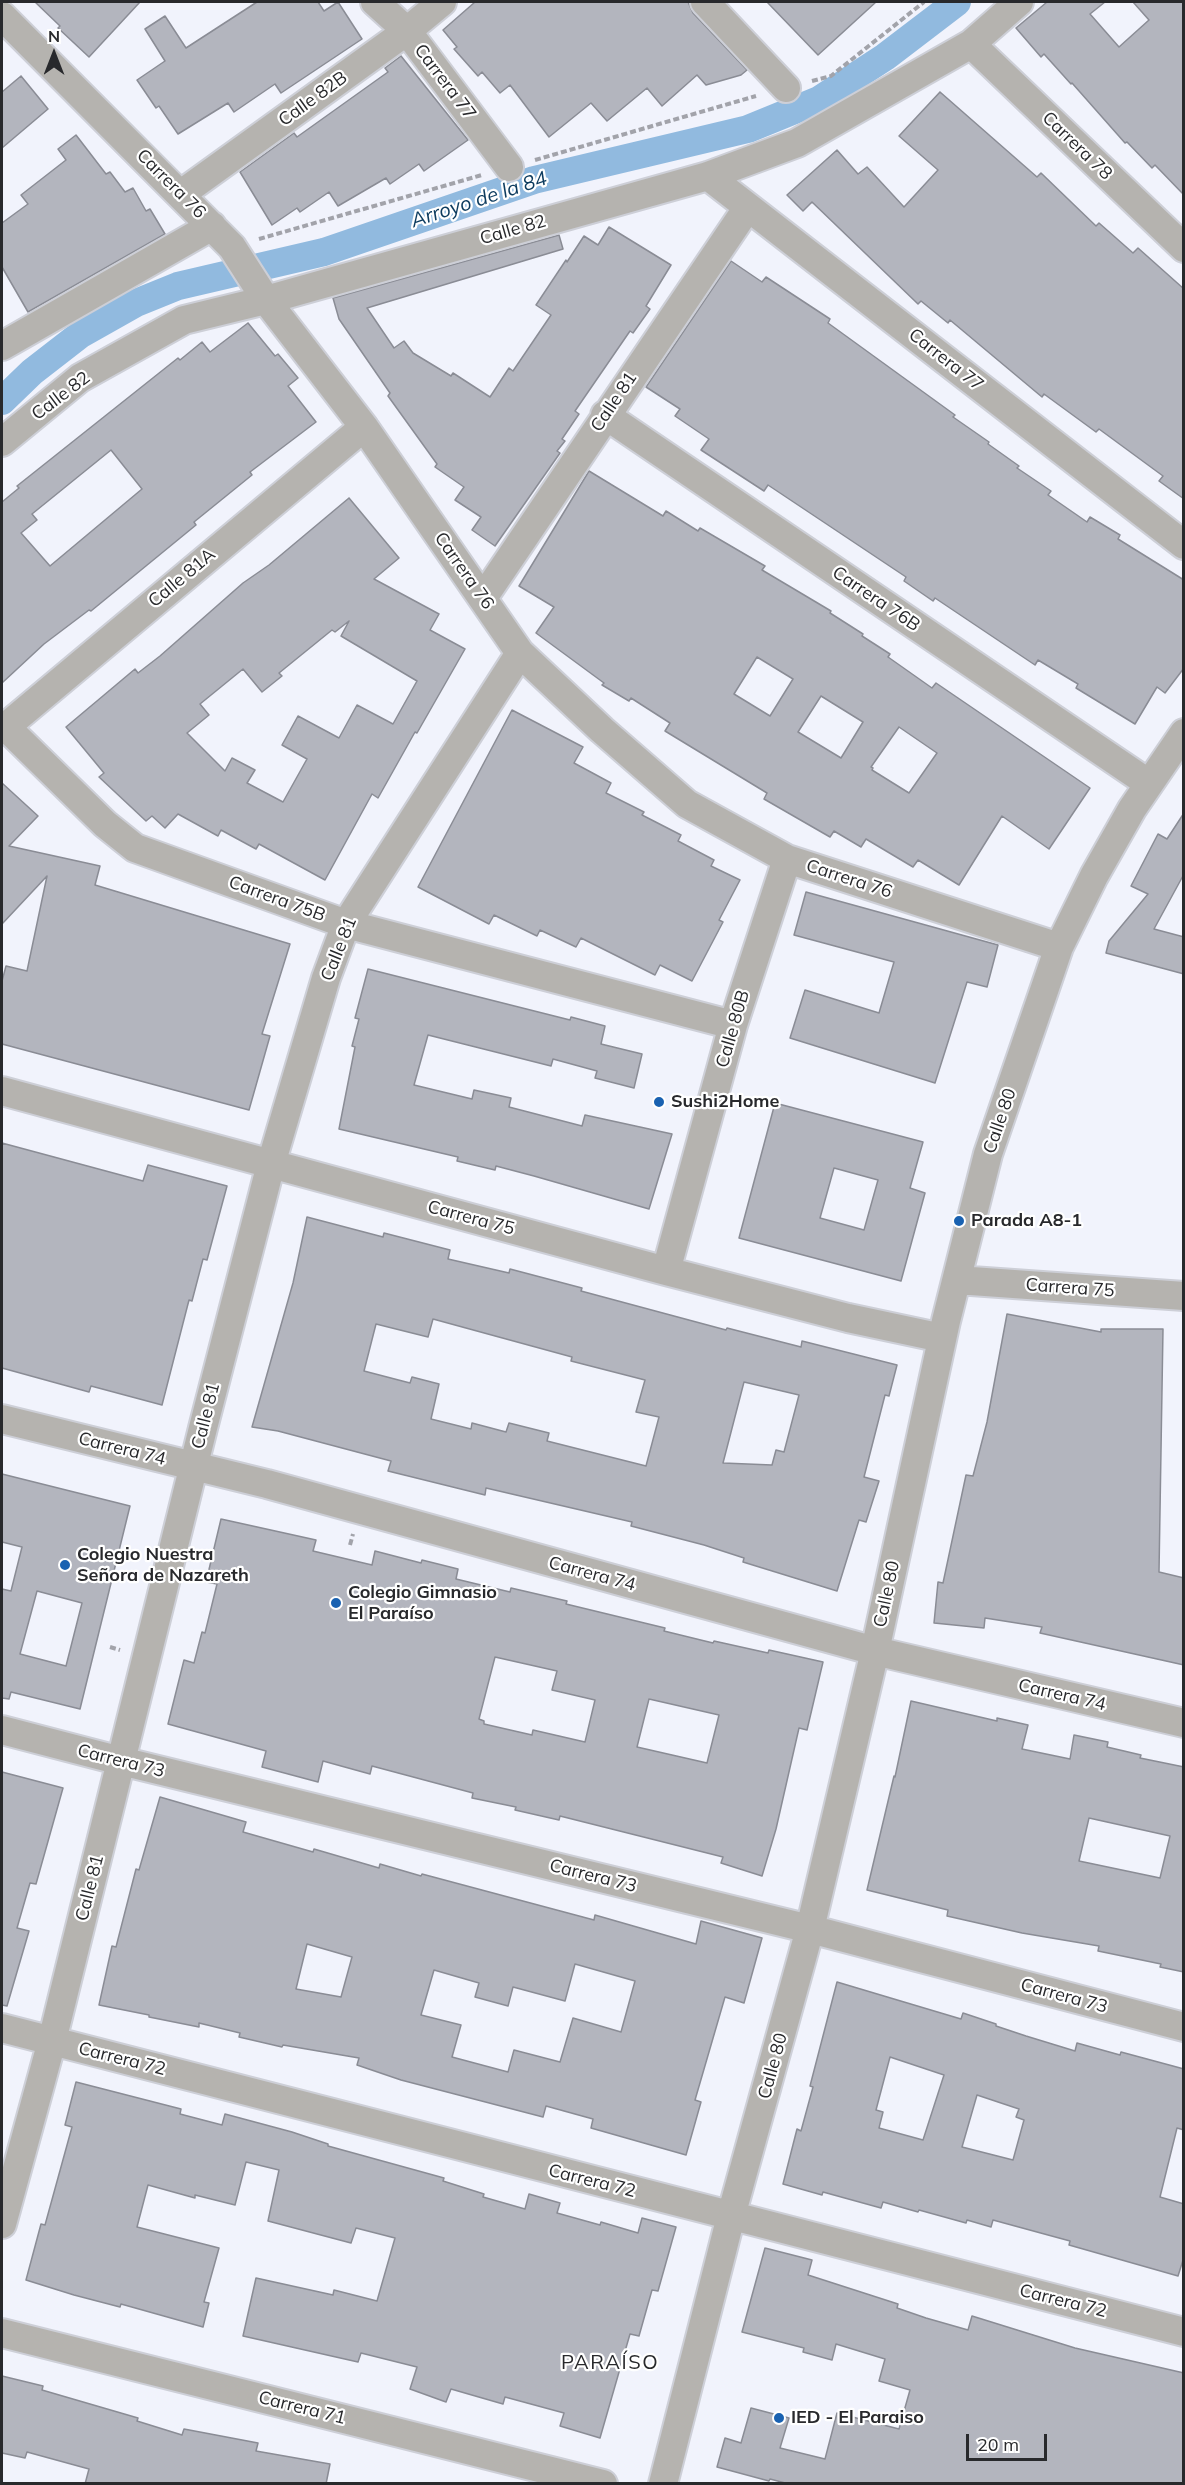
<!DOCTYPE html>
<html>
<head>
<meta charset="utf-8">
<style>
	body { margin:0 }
	#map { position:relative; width:1185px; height:2485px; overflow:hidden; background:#f1f3fc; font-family:Mulish,sans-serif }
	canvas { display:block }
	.frame { position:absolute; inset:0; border:3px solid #28292c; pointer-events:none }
	.north { position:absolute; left:24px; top:24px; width:60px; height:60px; -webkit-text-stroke:4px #fff; paint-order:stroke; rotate:0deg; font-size:16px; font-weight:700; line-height:24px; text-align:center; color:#28292c }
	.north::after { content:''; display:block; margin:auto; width:21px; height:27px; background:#28292c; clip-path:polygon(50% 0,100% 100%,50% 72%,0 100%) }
	.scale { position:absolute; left:966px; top:2434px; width:81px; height:27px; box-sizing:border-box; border:3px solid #28292c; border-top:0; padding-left:8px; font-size:18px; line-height:21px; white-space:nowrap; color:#28292c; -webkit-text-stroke:4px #fff; paint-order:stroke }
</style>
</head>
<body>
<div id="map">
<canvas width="1185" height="2485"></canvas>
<div class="frame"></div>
<div class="north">N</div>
<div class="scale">20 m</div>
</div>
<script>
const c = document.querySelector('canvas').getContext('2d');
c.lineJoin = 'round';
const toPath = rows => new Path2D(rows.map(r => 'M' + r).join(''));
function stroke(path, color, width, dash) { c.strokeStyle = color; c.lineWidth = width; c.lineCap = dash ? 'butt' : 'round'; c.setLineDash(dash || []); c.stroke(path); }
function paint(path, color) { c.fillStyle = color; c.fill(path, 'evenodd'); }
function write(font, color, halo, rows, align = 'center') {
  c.font = font + ' Mulish,sans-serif'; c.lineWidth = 4.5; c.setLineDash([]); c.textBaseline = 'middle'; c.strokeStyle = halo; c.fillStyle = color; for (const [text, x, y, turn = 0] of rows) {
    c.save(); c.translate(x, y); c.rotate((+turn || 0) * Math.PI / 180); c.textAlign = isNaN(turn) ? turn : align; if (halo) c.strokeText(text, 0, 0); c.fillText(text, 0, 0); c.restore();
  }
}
const canal = toPath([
	[2,401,32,372,81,334,136,303,178,286,324,252,534,180,748,129,819,100,885,57,957,2]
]);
const building = toPath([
	[35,2,140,2,89,57,58,28,60,26,35,2],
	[257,2,318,2,324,11,338,2,362,39,281,93,275,84,234,112,228,103,178,134,159,106,156,108,137,80,165,61,145,29,165,16,186,48,257,2],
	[475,2,688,2,693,13,747,70,741,75,706,85,697,75,662,106,647,88,607,121,591,103,549,137,510,85,500,93,482,72,478,76,454,49,457,47,443,30,475,2],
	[767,2,876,2,818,55,767,2],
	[1047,2,1105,2,1090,14,1119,47,1149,20,1133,2,1184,2,1184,195,1155,165,1152,168,1127,142,1125,143,1072,83,1071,84,1044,54,1041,57,1016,28,1047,2],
	[401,56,468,140,424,171,419,164,390,184,386,178,338,206,329,192,300,212,297,208,272,225,240,172,294,133,297,137,388,72,385,68,401,56],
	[21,76,48,109,2,148,2,92,21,76],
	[940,92,1037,177,1041,173,1096,226,1099,223,1133,253,1138,248,1184,289,1184,499,1159,481,1163,476,1099,429,1096,432,1044,394,1042,397,950,320,948,323,921,301,918,304,812,202,803,211,787,195,837,150,858,174,867,167,904,207,938,170,899,136,940,92],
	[76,135,106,174,110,172,125,192,133,188,146,211,150,209,165,234,28,312,2,267,2,223,28,204,21,195,66,160,58,149,76,135],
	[609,227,671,265,646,306,650,309,633,333,630,331,575,411,579,414,562,439,565,441,557,451,560,453,495,546,472,530,481,517,455,500,464,487,435,467,437,464,388,396,390,393,339,319,333,298,559,235,563,249,367,308,394,348,404,341,413,353,451,376,453,373,490,397,509,368,513,371,551,315,536,305,566,260,567,262,584,236,598,245,609,227],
	[731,261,762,282,766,277,830,319,828,323,955,415,953,417,989,442,988,444,1019,466,1017,468,1051,491,1048,495,1087,522,1090,517,1120,535,1118,539,1184,580,1184,668,1165,693,1157,687,1135,724,1076,688,1078,684,1038,660,1035,665,935,598,933,601,904,581,906,577,768,485,764,491,701,450,709,439,675,416,680,409,646,387,731,261],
	[248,323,275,356,278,354,298,378,288,386,316,422,250,472,252,475,194,522,196,525,91,611,89,610,44,644,2,683,2,502,19,488,17,486,178,358,180,360,202,342,210,352,248,323],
	[111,450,142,489,50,566,21,533,37,520,32,514,111,450],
	[589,471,663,516,666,511,698,531,700,528,765,566,762,570,831,611,830,613,863,634,862,636,890,654,888,657,932,688,936,683,1090,788,1049,849,1002,816,959,885,918,860,913,867,866,839,861,847,834,831,830,837,764,799,767,793,665,731,670,723,631,698,629,701,602,685,604,683,536,633,554,607,519,586,589,471],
	[757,657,793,679,770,716,734,694,757,657],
	[821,696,863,722,841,758,798,732,821,696],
	[899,727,937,753,909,793,872,770,873,768,871,767,899,727],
	[349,498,399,558,374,579,439,614,430,630,465,649,417,733,415,732,378,798,372,794,325,880,259,844,256,849,221,830,218,836,178,814,165,828,152,816,146,821,99,777,104,773,66,727,135,669,138,673,160,656,243,583,269,565,349,498],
	[349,621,341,636,417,681,393,724,357,705,339,738,298,716,282,745,307,759,283,802,247,783,255,770,232,758,225,771,187,733,209,715,200,704,243,669,262,692,282,676,279,673,332,630,335,632,349,621],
	[512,710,583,747,574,763,611,783,606,793,644,812,642,815,681,835,678,841,714,860,711,866,740,880,719,920,723,922,692,981,660,965,655,975,581,938,576,947,540,930,537,936,494,915,489,924,418,887,512,710],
	[2,783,38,816,9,846,100,866,95,885,290,944,262,1034,270,1036,249,1110,2,1044,2,981,6,966,27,971,47,876,2,924,2,783],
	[1184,813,1184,874,1154,929,1184,937,1184,974,1106,953,1109,941,1148,894,1131,886,1158,834,1167,839,1184,813],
	[806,892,998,945,987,987,967,982,935,1083,790,1038,805,990,879,1013,894,962,794,935,806,892],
	[368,969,570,1020,571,1017,605,1026,601,1044,642,1054,634,1088,595,1078,597,1071,553,1059,551,1066,428,1035,414,1085,472,1099,474,1090,511,1098,509,1107,582,1126,585,1115,672,1134,649,1209,534,1176,496,1166,495,1170,457,1161,458,1157,339,1129,355,1047,352,1046,359,1019,355,1018,368,969],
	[775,1103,923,1142,910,1188,925,1193,901,1281,739,1238,775,1103],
	[834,1168,878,1180,864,1230,820,1218,834,1168],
	[2,1143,143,1181,148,1165,227,1186,207,1260,203,1259,192,1301,189,1300,162,1405,91,1386,89,1392,2,1368,2,1143],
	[307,1217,383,1237,384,1233,450,1250,448,1259,509,1273,510,1269,582,1288,581,1291,726,1330,727,1328,801,1347,802,1341,897,1365,889,1396,885,1395,864,1477,879,1481,866,1522,859,1520,837,1591,743,1562,744,1558,704,1545,631,1526,632,1522,486,1488,485,1495,388,1471,391,1461,278,1431,252,1427,293,1283,307,1217],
	[433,1319,572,1357,571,1361,645,1380,636,1412,659,1417,646,1466,547,1441,549,1433,509,1423,506,1432,472,1423,471,1429,431,1419,439,1384,412,1377,410,1383,364,1371,376,1324,428,1337,433,1319],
	[744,1382,799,1395,784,1452,776,1450,772,1465,723,1463,744,1382],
	[1007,1314,1101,1332,1101,1329,1163,1329,1159,1572,1184,1578,1184,1665,1040,1633,1042,1627,985,1618,984,1628,934,1623,938,1582,943,1583,966,1475,973,1476,987,1422,1007,1314],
	[2,1474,130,1506,80,1709,11,1692,9,1699,2,1698,2,1589,11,1591,22,1547,2,1542,2,1474],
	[37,1591,82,1603,66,1666,20,1654,37,1591],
	[221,1519,316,1540,313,1551,372,1565,375,1551,421,1563,422,1560,458,1569,456,1579,510,1592,511,1588,567,1601,566,1604,665,1628,664,1631,713,1643,714,1641,768,1653,769,1650,823,1662,807,1730,799,1728,776,1829,762,1876,721,1863,723,1857,560,1816,559,1820,515,1810,516,1807,472,1798,473,1793,372,1766,370,1774,323,1761,318,1782,262,1767,266,1751,168,1724,184,1660,194,1663,202,1632,205,1633,217,1584,206,1582,221,1519],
	[495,1657,557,1671,552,1690,595,1700,585,1742,533,1730,532,1735,484,1724,484,1721,479,1719,495,1657],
	[649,1699,719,1715,707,1763,637,1747,649,1699],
	[911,1701,997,1721,997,1718,1028,1725,1022,1749,1070,1759,1074,1735,1108,1742,1107,1747,1141,1755,1140,1758,1184,1767,1184,1972,1160,1967,1161,1964,1098,1951,1099,1946,1022,1933,947,1916,948,1910,867,1890,894,1776,895,1777,911,1701],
	[1089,1818,1170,1836,1160,1878,1079,1861,1089,1818],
	[2,1772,63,1788,36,1884,30,1883,17,1928,29,1931,7,2006,2,2005,2,1772],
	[160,1797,246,1822,243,1832,313,1852,314,1849,379,1868,380,1864,421,1876,422,1874,594,1920,595,1915,696,1944,701,1921,762,1938,744,2003,725,1997,695,2100,701,2102,686,2155,591,2128,593,2119,546,2106,543,2117,401,2080,357,2065,359,2058,283,2045,282,2047,239,2037,240,2033,199,2023,199,2027,149,2017,149,2015,99,2005,112,1946,116,1947,136,1869,139,1870,160,1797],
	[307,1944,352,1957,341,1997,296,1989,307,1944],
	[575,1964,635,1981,621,2032,573,2018,560,2062,514,2050,508,2072,452,2057,461,2025,421,2015,434,1970,479,1983,475,1997,508,2006,513,1987,565,2001,575,1964],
	[837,1982,961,2019,963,2013,996,2024,996,2026,1026,2036,1075,2051,1077,2043,1120,2055,1121,2052,1184,2069,1184,2130,1177,2128,1160,2197,1184,2204,1184,2257,1178,2276,1069,2245,1070,2241,993,2220,991,2227,967,2220,966,2223,919,2210,918,2212,883,2202,881,2208,823,2192,822,2195,783,2184,797,2129,801,2131,813,2087,810,2086,837,1982],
	[890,2057,944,2075,923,2140,879,2128,883,2112,876,2110,890,2057],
	[977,2095,1019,2109,1016,2117,1024,2120,1013,2160,962,2147,977,2095],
	[76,2082,181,2109,180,2114,222,2125,225,2114,292,2132,328,2144,328,2146,444,2178,443,2181,484,2194,483,2197,525,2209,529,2194,560,2203,557,2213,600,2225,601,2222,638,2233,642,2218,676,2227,658,2291,652,2290,639,2336,630,2334,600,2438,560,2426,564,2413,505,2397,503,2404,451,2389,446,2402,410,2389,417,2367,361,2353,358,2362,243,2336,256,2278,333,2295,334,2290,377,2301,395,2238,356,2228,351,2243,268,2221,279,2170,246,2162,235,2205,195,2195,195,2198,148,2185,137,2227,219,2248,204,2302,209,2303,203,2327,121,2304,120,2307,74,2295,26,2280,41,2224,45,2225,72,2127,65,2125,76,2082],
	[765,2248,812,2260,808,2275,898,2304,897,2308,926,2318,968,2330,972,2316,1075,2348,1184,2373,1184,2484,789,2484,770,2479,769,2481,717,2467,725,2438,741,2443,751,2408,789,2418,780,2448,825,2459,837,2413,899,2429,910,2390,879,2381,885,2359,836,2344,832,2360,803,2352,804,2348,742,2332,765,2248],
	[2,2376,43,2386,42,2390,138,2418,137,2421,182,2435,184,2429,258,2443,256,2451,330,2464,326,2484,85,2484,89,2469,27,2452,25,2458,2,2453,2,2376]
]);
const path = toPath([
	[812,81,831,76,924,2],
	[535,160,756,96],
	[259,239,482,175],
	[350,1545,353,1534],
	[110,1647,120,1650]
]);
const minor = toPath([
	[375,2,407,31,509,167],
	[705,2,786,88],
	[2,16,232,247,266,300,364,427,520,653,602,730,687,804,787,859,1059,947],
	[971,44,1184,248],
	[708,176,1184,545],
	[181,194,407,31,442,2],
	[2,346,212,226],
	[605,415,1148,783],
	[2,442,80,378,184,320,266,300,708,176,797,143,971,44,1019,2],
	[483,598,748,207],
	[5,726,105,824,135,848,346,924,733,1025],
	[2,730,364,427],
	[2,1091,666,1271,848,1318,942,1338],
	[666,1271,733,1025,787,859],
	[957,1280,1184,1296],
	[2,1419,267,1484,875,1651,1184,1723],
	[2,1730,121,1761,810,1929,1184,2027],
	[2,2028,1184,2332],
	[2,2224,52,2041,203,1428,271,1164,326,978,346,924,520,653],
	[2,2333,603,2484],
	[663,2484,731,2216,810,1929,875,1651,946,1321,988,1154,1059,947,1094,876,1132,809,1184,733]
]);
const markers = [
	[659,1102,6,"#1961b1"],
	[959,1221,6,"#1961b1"],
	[65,1565,6,"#1961b1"],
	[336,1603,6,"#1961b1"],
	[779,2418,6,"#1961b1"]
];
const streetNames = [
	["Carrera 77",445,82,53],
	["Calle 82B",313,99,-36],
	["Carrera 78",1077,146,44],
	["Carrera 76",171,184,45],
	["Calle 82",513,230,-16],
	["Carrera 77",946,360,38],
	["Calle 82",61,396,-37],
	["Calle 81",614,402,-56],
	["Carrera 76",464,571,55],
	["Calle 81A",182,578,-40],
	["Carrera 76B",876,599,34],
	["Carrera 76",849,879,18],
	["Carrera 75B",277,899,20],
	["Calle 81",339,949,-68],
	["Calle 80B",733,1029,-74],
	["Calle 80",1000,1121,-71],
	["Carrera 75",471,1218,15],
	["Carrera 75",1070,1288,4],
	["Calle 81",206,1416,-76],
	["Carrera 74",122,1449,14],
	["Carrera 74",592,1574,15],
	["Calle 80",887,1594,-78],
	["Carrera 74",1062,1695,13],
	["Carrera 73",121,1761,14],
	["Carrera 73",593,1876,14],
	["Calle 81",90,1888,-76],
	["Carrera 73",1064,1996,15],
	["Carrera 72",122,2059,14],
	["Calle 80",773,2066,-75],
	["Carrera 72",592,2181,14],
	["Carrera 72",1063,2301,14],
	["Carrera 71",302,2408,14]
];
const poiNames = [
	["Sushi2Home",671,1102],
	["Parada A8-1",971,1221],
	["Colegio Nuestra",77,1555],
	["Señora de Nazareth",77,1576],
	["Colegio Gimnasio",348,1593],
	["El Paraíso",348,1614],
	["IED - El Paraiso",791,2418]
];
const waterNames = [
	["Arroyo de la 84",479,200,-18]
];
const neighbourhoodNames = [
	["PARAÍSO",610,2363]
];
stroke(canal, '#91badf', 28);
paint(building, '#b3b5be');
stroke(building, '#8a8c95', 1.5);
stroke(minor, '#cdcfd7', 32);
stroke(path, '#a2a3aa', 4, [6, 3]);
stroke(minor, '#b5b3af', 28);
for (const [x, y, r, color] of markers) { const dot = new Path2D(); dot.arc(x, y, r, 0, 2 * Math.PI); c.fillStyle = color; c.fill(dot); stroke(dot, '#fff', 2); }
write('18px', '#28292c', '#fff', streetNames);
write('bold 18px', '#28292c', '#fff', poiNames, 'left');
write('italic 20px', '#0c3b5e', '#fff', waterNames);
c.letterSpacing = '1.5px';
write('20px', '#28292c', '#fff', neighbourhoodNames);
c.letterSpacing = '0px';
</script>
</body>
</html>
